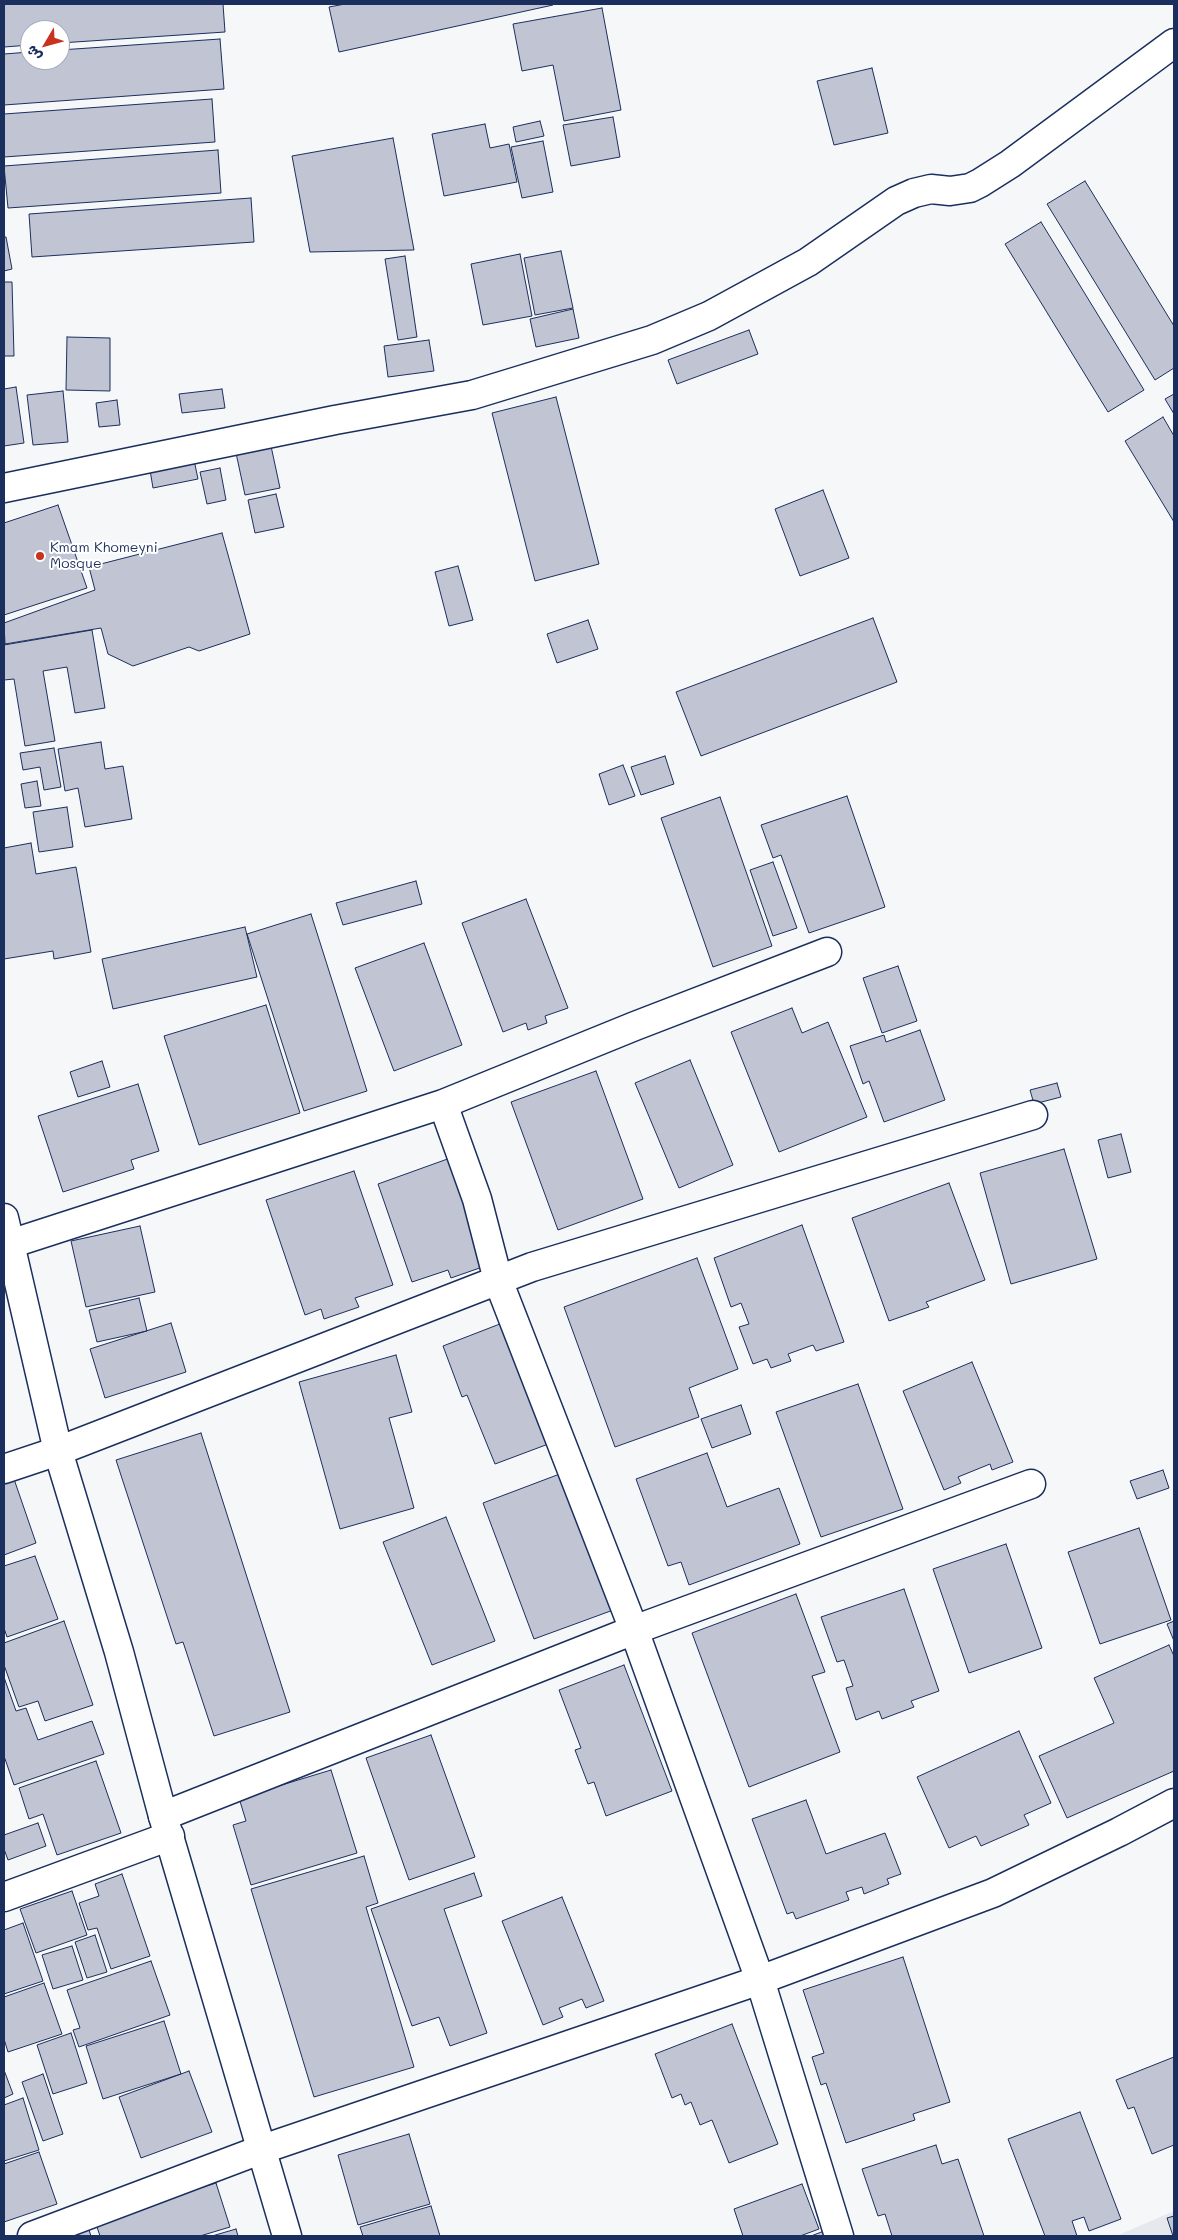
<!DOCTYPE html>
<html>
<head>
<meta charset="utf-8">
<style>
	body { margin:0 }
	#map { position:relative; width:1178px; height:2240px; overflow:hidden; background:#f6f7f9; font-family:Mali,"Playpen Sans Arabic",sans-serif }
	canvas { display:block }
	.frame { position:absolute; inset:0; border:5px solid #1b2f5e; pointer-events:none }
	.north { position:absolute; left:20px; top:20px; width:50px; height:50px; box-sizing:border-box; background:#fff; border:1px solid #a4acbf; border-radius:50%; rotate:233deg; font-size:14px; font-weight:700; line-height:20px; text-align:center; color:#1b2f5e }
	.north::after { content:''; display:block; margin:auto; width:18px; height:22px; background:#c8321e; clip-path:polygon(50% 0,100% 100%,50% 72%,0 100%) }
</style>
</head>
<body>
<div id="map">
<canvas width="1178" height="2240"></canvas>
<div class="frame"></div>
<div class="north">ش</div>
</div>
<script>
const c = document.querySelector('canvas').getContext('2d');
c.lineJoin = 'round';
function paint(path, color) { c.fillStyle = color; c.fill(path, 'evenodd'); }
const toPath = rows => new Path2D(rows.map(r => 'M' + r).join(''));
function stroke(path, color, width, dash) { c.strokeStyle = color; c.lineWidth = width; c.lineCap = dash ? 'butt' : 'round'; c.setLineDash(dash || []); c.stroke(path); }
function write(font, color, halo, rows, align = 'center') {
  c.font = font + ' Mali,sans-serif'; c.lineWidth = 4; c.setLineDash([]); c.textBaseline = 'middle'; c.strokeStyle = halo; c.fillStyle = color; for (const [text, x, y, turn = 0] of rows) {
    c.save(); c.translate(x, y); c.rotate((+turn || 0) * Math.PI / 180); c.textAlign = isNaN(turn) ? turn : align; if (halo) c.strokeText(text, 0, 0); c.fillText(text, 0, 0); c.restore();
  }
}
const built = toPath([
	[1174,2211,1174,2236,1116,2236]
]);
const building = toPath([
	[4,4,223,4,225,32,60,43,60,30,30,30,30,45,4,47,4,4],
	[345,4,553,4,553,5,339,52,329,7,345,4],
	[602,8,621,110,564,121,553,65,522,71,513,24,602,8],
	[220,39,224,89,4,105,4,54,30,52,30,60,60,60,60,50,220,39],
	[872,68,888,133,834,145,817,81,872,68],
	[212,99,215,142,4,157,4,114,212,99],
	[613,117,620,157,571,166,563,125,613,117],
	[540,121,544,136,516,142,513,127,540,121],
	[485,124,490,148,509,144,517,182,444,196,432,134,485,124],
	[393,138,414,250,310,252,292,156,393,138],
	[543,141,553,192,522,198,511,147,543,141],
	[218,150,221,193,8,208,4,166,218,150],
	[1085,181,1174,326,1174,368,1155,380,1047,204,1085,181],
	[251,198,254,242,32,257,29,214,251,198],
	[1041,222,1144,390,1108,412,1005,244,1041,222],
	[4,237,6,237,12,269,4,271,4,237],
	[561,251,573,308,535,315,524,258,561,251],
	[520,254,532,316,483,325,471,264,520,254],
	[405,256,417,337,398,340,385,259,405,256],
	[4,282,12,282,14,356,4,356,4,282],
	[573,309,579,338,536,347,530,319,573,309],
	[749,330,758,354,677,384,668,360,749,330],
	[67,337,110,338,110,391,66,390,67,337],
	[429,340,434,371,388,377,384,346,429,340],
	[16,387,24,443,4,446,4,389,16,387],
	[222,389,225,408,182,413,179,394,222,389],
	[63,391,68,442,33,445,27,395,63,391],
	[1174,394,1174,414,1165,399,1174,394],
	[556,397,599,564,535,581,492,413,556,397],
	[117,400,120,425,99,427,96,403,117,400],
	[1163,417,1174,436,1174,522,1125,441,1163,417],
	[271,446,280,488,245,495,236,453,271,446],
	[193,455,198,479,153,488,149,464,193,455],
	[220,468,226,500,207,504,200,472,220,468],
	[823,490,849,558,800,576,775,509,823,490],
	[276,494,284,527,255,533,248,500,276,494],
	[58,505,87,588,4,615,4,523,58,505],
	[222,533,250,634,199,651,189,647,133,666,108,654,101,628,5,644,4,623,95,590,89,567,222,533],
	[458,566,473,620,449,626,435,572,458,566],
	[873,618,897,682,701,756,676,692,873,618],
	[588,620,598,649,557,663,547,634,588,620],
	[92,630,105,708,75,713,67,667,43,671,55,741,25,746,14,679,4,680,4,645,92,630],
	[101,742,105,769,123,766,132,819,85,827,78,788,65,791,58,749,101,742],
	[54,748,61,787,44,790,40,767,23,770,20,753,54,748],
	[665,756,674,784,641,795,631,767,665,756],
	[623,765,635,796,609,805,599,774,623,765],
	[37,781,41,806,25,808,21,784,37,781],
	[847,796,885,907,809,933,781,855,773,858,761,825,847,796],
	[720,797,772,946,713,967,661,818,720,797],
	[67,807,73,847,39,852,33,812,67,807],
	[31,843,36,874,76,867,91,952,54,959,53,951,4,959,4,848,31,843],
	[773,862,797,928,773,936,750,870,773,862],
	[416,881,422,904,343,925,336,903,416,881],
	[526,899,568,1008,545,1016,547,1023,528,1030,526,1023,503,1032,462,923,526,899],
	[311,914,367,1091,304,1111,247,934,311,914],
	[245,927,257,977,113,1009,102,959,245,927],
	[424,943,462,1045,394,1071,355,968,424,943],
	[898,966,917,1021,882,1033,863,978,898,966],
	[266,1005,300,1113,199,1145,164,1036,266,1005],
	[792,1008,802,1033,828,1022,867,1117,779,1152,731,1032,792,1008],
	[920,1030,945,1100,884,1122,869,1081,863,1084,850,1046,884,1035,886,1042,920,1030],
	[690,1060,733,1165,679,1188,635,1083,690,1060],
	[102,1061,110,1087,78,1097,70,1072,102,1061],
	[596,1071,643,1199,558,1230,511,1102,596,1071],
	[1057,1083,1061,1097,1034,1104,1030,1090,1057,1083],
	[138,1084,159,1151,131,1160,134,1169,63,1192,38,1116,138,1084],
	[1121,1134,1131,1172,1108,1178,1098,1140,1121,1134],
	[1064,1149,1097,1259,1011,1284,980,1173,1064,1149],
	[453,1157,491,1264,451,1278,448,1270,412,1282,378,1184,453,1157],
	[354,1171,393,1285,355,1298,359,1307,324,1319,321,1309,305,1315,266,1200,354,1171],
	[949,1183,985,1280,926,1302,929,1307,889,1321,852,1218,949,1183],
	[802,1225,844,1342,816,1351,813,1345,788,1354,791,1361,771,1368,767,1359,753,1364,739,1327,749,1324,741,1303,731,1307,714,1258,802,1225],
	[140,1226,155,1292,86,1307,71,1241,140,1226],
	[697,1258,738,1369,689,1388,699,1417,615,1447,564,1307,697,1258],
	[139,1298,147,1331,97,1342,89,1310,139,1298],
	[505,1322,551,1443,495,1464,467,1395,462,1397,443,1346,505,1322],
	[171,1323,186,1372,105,1398,90,1349,171,1323],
	[396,1355,412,1412,389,1418,414,1508,340,1529,299,1382,396,1355],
	[972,1362,1013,1462,992,1470,990,1464,958,1477,961,1483,944,1490,903,1391,972,1362],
	[858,1384,903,1509,821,1537,776,1412,858,1384],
	[741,1405,751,1434,712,1448,701,1419,741,1405],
	[201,1433,290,1712,214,1736,183,1642,176,1644,116,1460,201,1433],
	[707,1453,727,1507,779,1488,800,1544,689,1585,681,1562,668,1566,636,1479,707,1453],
	[1163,1470,1169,1488,1137,1499,1130,1481,1163,1470],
	[565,1472,616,1609,534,1639,483,1503,565,1472],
	[14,1479,36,1543,4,1555,4,1483,14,1479],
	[446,1517,495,1641,432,1665,383,1542,446,1517],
	[1139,1528,1171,1620,1100,1644,1068,1552,1139,1528],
	[1006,1544,1042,1648,969,1673,933,1569,1006,1544],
	[35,1556,58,1619,7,1637,4,1628,4,1566,35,1556],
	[904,1589,939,1691,911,1701,914,1707,882,1719,879,1711,856,1720,846,1688,853,1686,844,1660,837,1662,821,1617,904,1589],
	[796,1594,825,1672,812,1676,840,1752,749,1787,692,1633,796,1594],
	[64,1621,93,1705,45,1721,38,1701,19,1707,4,1665,4,1643,64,1621],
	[1174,1621,1174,1641,1167,1624,1174,1621],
	[1169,1645,1174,1656,1174,1771,1067,1818,1039,1756,1114,1723,1094,1678,1169,1645],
	[624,1665,672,1791,606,1816,594,1782,588,1784,575,1750,581,1748,559,1690,624,1665],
	[5,1680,16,1711,26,1708,38,1740,92,1721,104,1754,14,1785,4,1756,4,1681,5,1680],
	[1019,1731,1051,1803,1024,1815,1029,1825,981,1846,976,1836,949,1848,917,1777,1019,1731],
	[431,1735,475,1857,409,1880,366,1758,431,1735],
	[96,1761,121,1833,57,1855,43,1814,29,1819,19,1788,96,1761],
	[331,1770,357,1853,251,1885,233,1825,246,1821,239,1798,331,1770],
	[806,1800,826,1854,885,1833,901,1874,887,1879,889,1884,864,1894,862,1887,846,1892,849,1900,796,1919,793,1912,787,1914,752,1819,806,1800],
	[38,1823,46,1846,8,1860,4,1849,4,1835,38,1823],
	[364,1856,378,1903,366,1907,414,2067,314,2097,251,1889,364,1856],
	[474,1873,482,1896,444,1909,487,2033,450,2046,439,2017,412,2026,371,1909,474,1873],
	[122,1874,150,1956,111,1969,97,1928,88,1930,79,1903,99,1896,95,1884,122,1874],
	[72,1891,87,1935,36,1953,20,1909,72,1891],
	[562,1897,604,2001,586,2008,582,1999,559,2008,563,2017,543,2025,502,1921,562,1897],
	[23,1923,43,1981,4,1994,4,1930,23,1923],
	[95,1935,107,1972,87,1978,75,1942,95,1935],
	[72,1946,83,1980,53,1989,42,1955,72,1946],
	[903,1957,950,2102,913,2114,915,2120,846,2143,826,2083,821,2085,812,2057,824,2053,803,1990,903,1957],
	[151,1961,170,2015,79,2047,73,2030,80,2028,67,1990,151,1961],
	[44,1983,62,2034,8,2052,4,2039,4,1997,44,1983],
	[164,2021,181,2074,103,2099,86,2046,164,2021],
	[732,2024,778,2144,729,2163,712,2120,700,2125,691,2102,685,2105,681,2094,672,2098,655,2054,732,2024],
	[71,2033,87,2083,53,2094,37,2045,71,2033],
	[1174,2057,1174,2145,1152,2154,1134,2107,1128,2109,1116,2080,1174,2057],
	[4,2070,13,2094,4,2098,4,2070],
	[189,2071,212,2132,141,2158,119,2097,189,2071],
	[43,2074,63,2134,43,2141,22,2082,43,2074],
	[23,2098,39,2150,4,2161,4,2105,23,2098],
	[1080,2112,1121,2219,1089,2231,1084,2217,1072,2221,1077,2236,1045,2236,1008,2139,1080,2112],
	[409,2134,430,2204,358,2225,338,2155,409,2134],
	[936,2145,942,2164,958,2159,984,2236,892,2236,885,2214,878,2216,862,2169,936,2145],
	[39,2152,57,2204,4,2222,4,2164,39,2152],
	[216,2183,230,2227,200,2236,100,2236,95,2221,216,2183],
	[802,2184,819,2229,800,2236,743,2236,734,2209,802,2184],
	[431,2206,440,2236,363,2236,360,2227,431,2206],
	[1174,2216,1174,2236,1173,2236,1167,2218,1174,2216],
	[88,2227,91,2236,59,2236,88,2227],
	[236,2229,238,2236,212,2236,236,2229],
	[824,2231,826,2236,811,2236,824,2231]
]);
const minor = toPath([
	[4,488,335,420,472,395,652,340,709,316,808,262,896,201,914,193,931,189,950,191,970,188,980,183,1010,164,1174,43],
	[443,1104,635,1026,827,952],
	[10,1244,443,1104,477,1199,498,1280,634,1630,760,1980,839,2236],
	[4,1469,58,1451,532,1267,1033,1115],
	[163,1816,634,1630,1031,1484],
	[4,1897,170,1836],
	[32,2236,260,2150,760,1980,993,1893,1119,1832,1174,1803]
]);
const primary = toPath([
	[4,1218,58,1451,119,1652,163,1816,287,2236]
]);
const markers = [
	[40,556,5,"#c8321e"]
];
const poiNames = [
	["Kmam Khomeyni",50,548],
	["Mosque",50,564]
];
paint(built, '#e6e8ee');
paint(building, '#c0c4d3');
stroke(building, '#1b2f5e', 1);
stroke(minor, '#1b2f5e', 31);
stroke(primary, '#1b2f5e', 31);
stroke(minor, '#fff', 28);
stroke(primary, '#fff', 28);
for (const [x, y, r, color] of markers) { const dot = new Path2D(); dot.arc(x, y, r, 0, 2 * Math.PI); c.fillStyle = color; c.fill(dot); stroke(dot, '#fff', 2); }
write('14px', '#1b2f5e', '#fff', poiNames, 'left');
</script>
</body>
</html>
